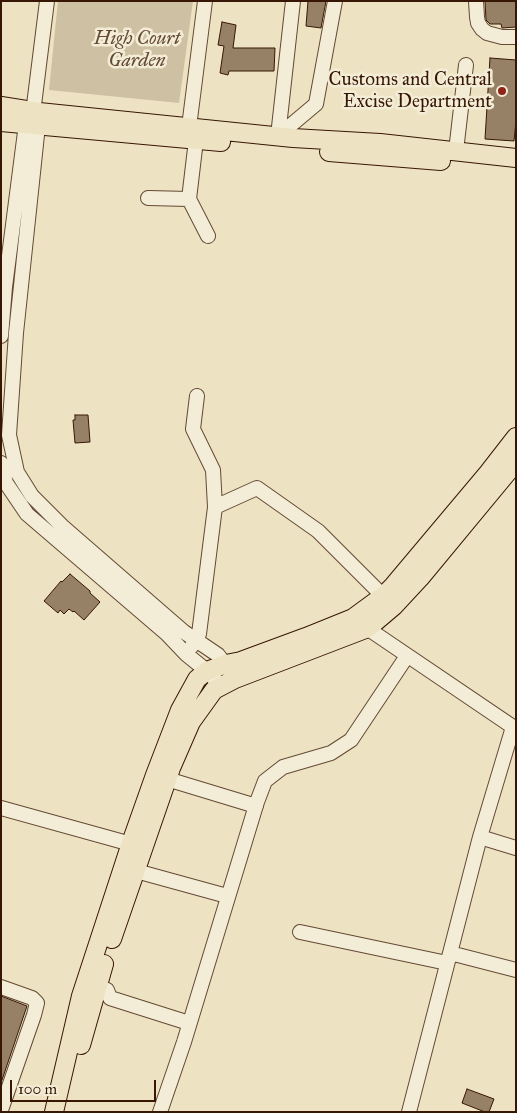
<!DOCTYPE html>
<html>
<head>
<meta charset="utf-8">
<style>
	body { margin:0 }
	#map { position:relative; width:517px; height:1113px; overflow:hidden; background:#ede3c2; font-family:"IM FELL Great Primer",serif }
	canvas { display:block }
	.frame { position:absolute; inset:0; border:2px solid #371604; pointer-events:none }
	.scale { position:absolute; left:10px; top:1080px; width:146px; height:22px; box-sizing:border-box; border:2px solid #371604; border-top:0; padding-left:6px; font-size:15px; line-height:18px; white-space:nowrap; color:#371604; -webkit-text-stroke:4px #f3edd7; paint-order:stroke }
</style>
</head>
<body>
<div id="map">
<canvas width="517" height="1113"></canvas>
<div class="frame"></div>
<div class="scale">100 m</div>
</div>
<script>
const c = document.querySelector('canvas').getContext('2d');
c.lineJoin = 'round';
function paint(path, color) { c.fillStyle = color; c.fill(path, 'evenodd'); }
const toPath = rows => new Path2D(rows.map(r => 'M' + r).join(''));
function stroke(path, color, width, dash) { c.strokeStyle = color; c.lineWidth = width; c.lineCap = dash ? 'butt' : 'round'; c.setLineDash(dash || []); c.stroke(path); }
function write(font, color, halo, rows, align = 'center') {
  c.font = font + ' "IM FELL Great Primer",serif'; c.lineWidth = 5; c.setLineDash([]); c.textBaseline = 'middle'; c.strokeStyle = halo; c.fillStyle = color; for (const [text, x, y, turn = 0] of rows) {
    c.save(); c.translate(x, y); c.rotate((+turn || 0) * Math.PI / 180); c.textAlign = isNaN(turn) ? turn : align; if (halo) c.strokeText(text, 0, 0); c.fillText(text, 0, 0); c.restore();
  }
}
const green = toPath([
	[58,1,193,1,179,103,49,90]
]);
const building = toPath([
	[308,1,326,1,321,28,306,26,308,1],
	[485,1,516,1,516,27,502,28,501,24,490,24,486,20,485,1],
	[222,22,236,25,233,48,275,48,274,71,229,71,228,75,220,73,224,46,218,45,222,22],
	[490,58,516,60,516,121,514,141,485,139,490,58],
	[75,415,88,415,90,442,75,443,73,420,75,420,75,415],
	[70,574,90,591,90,593,100,602,84,620,74,611,73,612,69,609,64,614,60,610,58,613,44,601,61,581,62,582,70,574],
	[1,996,27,1006,1,1083,1,996],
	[467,1089,494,1099,489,1112,485,1112,462,1103,467,1089]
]);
const minor = toPath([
	[476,1,477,17,478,23,482,29,487,33,502,37,516,37],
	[39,116,16,333,9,435,17,472,32,496,62,526,184,632,218,655,231,672],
	[189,127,205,1],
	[278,136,316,104,335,1],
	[278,136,293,1],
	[196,140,189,199,208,236],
	[456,151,466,65],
	[148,198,189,199],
	[1,336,5,287,26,124,28,110,34,105,47,1],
	[1,463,6,483,27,514,167,634,186,654,207,671,221,686],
	[215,507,257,488,318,531,390,603],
	[361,624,513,727,516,728],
	[192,646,199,634,215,507,213,470,193,429,197,396],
	[167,779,256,806],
	[1,808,131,844,140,848],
	[480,837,516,848],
	[136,871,227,896],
	[300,932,447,963],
	[450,953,516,970],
	[97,986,107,990,110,998,189,1023],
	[1,987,32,998,37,1003,34,1015,1,1110],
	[160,1112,184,1042,257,802,265,781,283,767,331,753,351,740,407,656],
	[409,1112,480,837,513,727]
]);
const major = toPath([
	[1,106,39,112,293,138,380,143,516,158],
	[1,122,221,142],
	[329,152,441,161],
	[112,939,171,768,191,722,214,690,235,679,368,628,394,606,420,578,516,462],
	[81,1045,104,964],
	[54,1112,81,996,132,840,155,775,180,710,197,679,207,671,226,664,241,661,306,637,353,618,383,596,393,586,488,473,516,437]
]);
const markers = [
	[502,91,5,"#8f2418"]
];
const parkNames = [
	["High Court",137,39],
	["Garden",137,61]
];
const poiNames = [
	["Customs and Central",492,80],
	["Excise Department",492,102]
];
paint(green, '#cec0a2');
paint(building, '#968167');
stroke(building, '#371604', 1);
stroke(minor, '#644934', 16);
stroke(major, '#371604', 20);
stroke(minor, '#f3edd7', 14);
stroke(major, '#ede3c2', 18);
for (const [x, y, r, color] of markers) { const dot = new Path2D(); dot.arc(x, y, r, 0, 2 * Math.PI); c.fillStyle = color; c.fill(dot); stroke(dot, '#f3edd7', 2); }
write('italic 19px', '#644933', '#f3edd7', parkNames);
write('19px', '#371604', '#f3edd7', poiNames, 'right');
</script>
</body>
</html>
